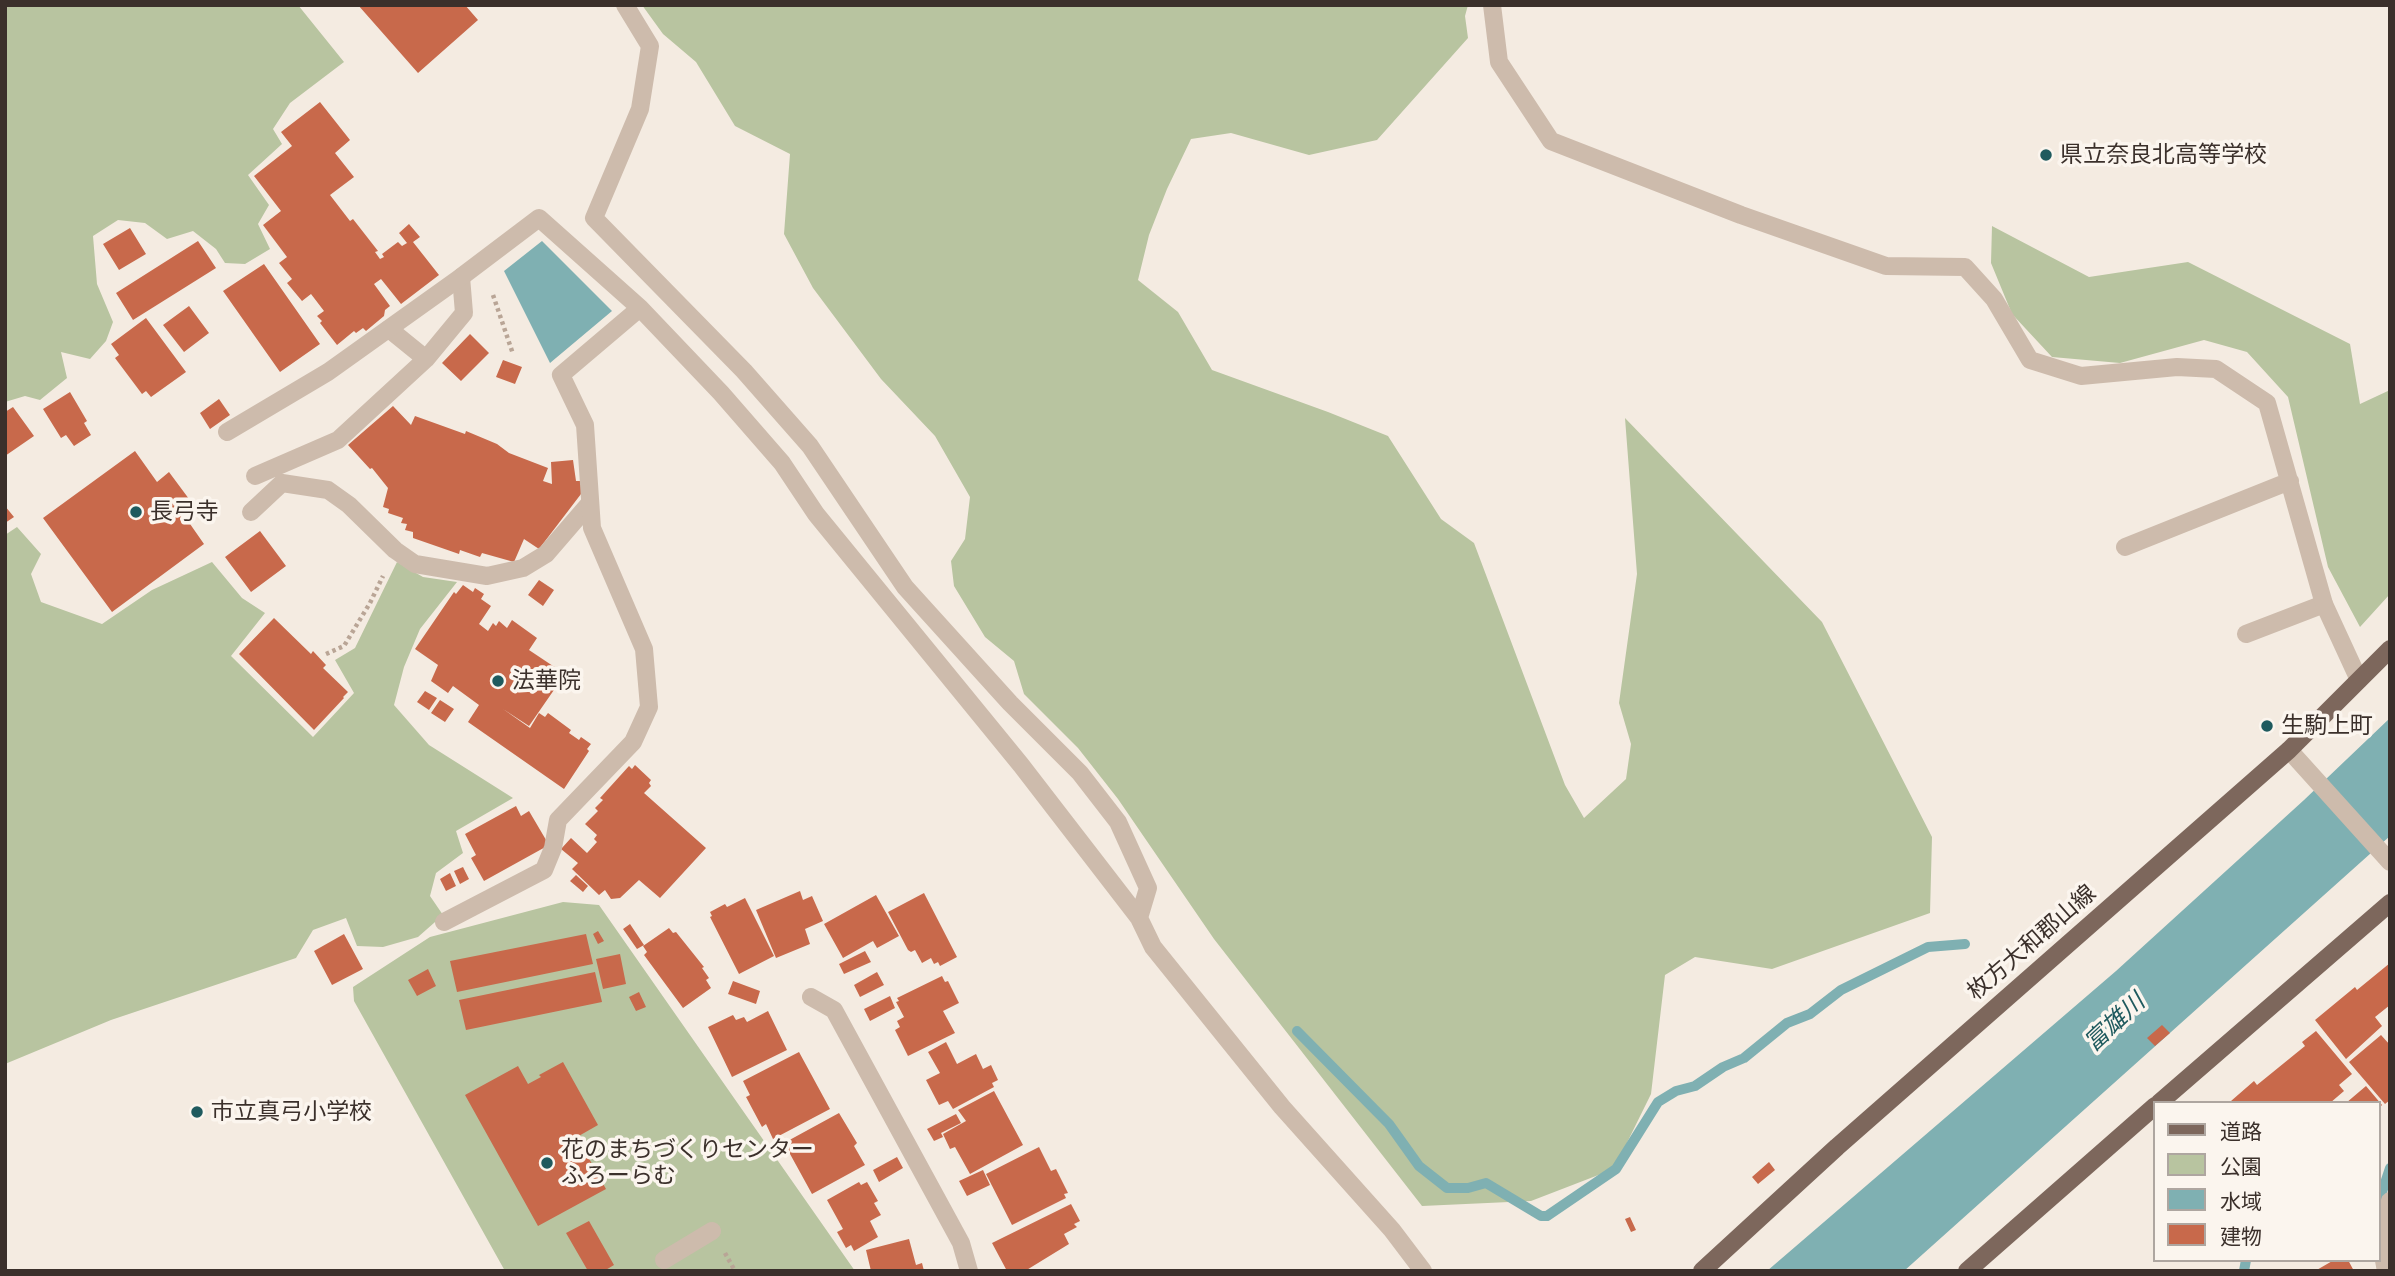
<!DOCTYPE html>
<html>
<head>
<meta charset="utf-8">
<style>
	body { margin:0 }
	#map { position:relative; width:2395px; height:1276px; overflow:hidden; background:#f4ebe1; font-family:"IBM Plex Sans","Noto Sans JP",sans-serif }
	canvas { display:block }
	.frame { position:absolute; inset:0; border:7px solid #3b302b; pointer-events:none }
	.legend { position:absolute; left:2153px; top:1101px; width:228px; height:161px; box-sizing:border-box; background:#fbf5ee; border:2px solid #aea6a0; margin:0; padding:9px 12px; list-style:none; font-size:21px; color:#3b302b }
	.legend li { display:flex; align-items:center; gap:14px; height:35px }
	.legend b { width:35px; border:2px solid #aea6a0 }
</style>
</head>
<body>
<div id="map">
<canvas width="2395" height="1276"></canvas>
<div class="frame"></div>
<ul class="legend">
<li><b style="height:9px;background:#7d675c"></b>道路</li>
<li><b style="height:19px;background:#b8c4a0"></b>公園</li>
<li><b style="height:19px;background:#7fb0b2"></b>水域</li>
<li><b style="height:19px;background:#c8694b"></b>建物</li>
</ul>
</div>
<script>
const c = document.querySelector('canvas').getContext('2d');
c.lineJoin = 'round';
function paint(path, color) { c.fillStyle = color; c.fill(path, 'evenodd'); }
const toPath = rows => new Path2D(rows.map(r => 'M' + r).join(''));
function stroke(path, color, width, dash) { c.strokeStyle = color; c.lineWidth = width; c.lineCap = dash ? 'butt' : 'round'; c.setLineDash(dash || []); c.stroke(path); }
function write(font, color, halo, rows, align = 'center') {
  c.font = font + ' "IBM Plex Sans","Noto Sans JP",sans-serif'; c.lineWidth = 7; c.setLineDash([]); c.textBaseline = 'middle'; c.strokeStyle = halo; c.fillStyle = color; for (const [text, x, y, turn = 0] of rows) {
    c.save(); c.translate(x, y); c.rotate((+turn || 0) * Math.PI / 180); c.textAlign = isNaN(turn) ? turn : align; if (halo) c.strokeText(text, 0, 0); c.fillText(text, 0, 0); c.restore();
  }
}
const green = toPath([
	[5,5,298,5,344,62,290,103,273,129,282,144,248,175,269,205,258,224,270,249,245,264,225,263,216,249,193,231,167,239,145,223,118,220,93,236,97,284,113,322,106,341,90,359,61,352,67,378,40,400,25,396,5,402],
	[642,5,1468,5,1465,16,1468,38,1377,140,1309,155,1231,133,1191,139,1167,189,1149,235,1138,280,1178,312,1212,370,1328,412,1388,436,1441,519,1474,543,1565,785,1584,818,1626,779,1631,744,1619,703,1637,574,1625,418,1822,622,1932,837,1930,913,1772,969,1695,957,1665,975,1651,1094,1614,1169,1531,1201,1422,1206,1214,939,1118,799,1078,748,1024,694,1014,661,985,637,954,586,951,561,965,539,970,497,935,436,881,379,813,288,784,234,790,154,735,126,696,62,663,34],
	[1992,226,2089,277,2188,262,2350,344,2360,404,2390,390,2390,594,2360,627,2328,567,2288,397,2247,352,2204,340,2120,363,2052,357,2012,314,1991,263],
	[17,527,41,554,31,574,41,602,102,624,152,590,212,562,242,598,265,613,231,656,313,737,354,693,335,660,355,648,397,562,423,577,457,582,420,629,404,667,394,705,429,745,513,798,456,831,463,853,436,873,430,896,443,915,418,937,383,947,357,946,346,918,313,930,296,958,111,1020,5,1064,5,535],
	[563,902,599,905,855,1271,505,1271,354,1001,353,987,430,937]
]);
const water = toPath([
	[542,241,612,311,550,363,504,271],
	[2390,718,2390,836,1904,1271,1767,1271,2116,971,2304,800]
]);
const stream = toPath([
	[1297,1031,1389,1124,1419,1166,1447,1188,1468,1188,1486,1183,1541,1216,1547,1216,1616,1169,1658,1102,1676,1091,1695,1086,1723,1067,1744,1058,1787,1023,1810,1014,1841,990,1928,947,1965,944],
	[2381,1195,2390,1168],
	[2244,1271,2246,1260]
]);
const building = toPath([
	[358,5,465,5,478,20,418,73],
	[320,102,350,140,335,153,354,177,330,195,350,221,353,219,378,251,375,252,380,259,384,257,382,254,398,242,402,246,407,243,399,233,409,224,420,237,413,242,439,275,401,304,381,279,374,284,390,306,385,310,384,316,366,331,363,328,356,333,354,331,337,345,320,323,322,321,317,316,324,311,311,294,302,301,287,283,292,279,279,263,287,257,263,225,281,211,254,176,292,146,281,132],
	[130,228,146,254,119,270,103,244],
	[198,241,216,268,133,320,116,293],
	[264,264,320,344,280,372,223,291],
	[189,306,209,333,184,352,163,325],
	[146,318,186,372,151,397,146,391,142,394,115,358,119,355,111,344],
	[470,334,489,353,461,381,442,363],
	[503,360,522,367,515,384,496,377],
	[70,392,87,421,84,423,91,435,74,446,66,435,61,438,43,409],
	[219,399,230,415,210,429,200,413],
	[393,406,411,425,415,416,465,434,466,431,497,444,509,453,548,468,543,481,552,484,551,462,573,460,576,481,581,481,581,494,539,549,524,539,514,562,482,553,480,557,460,550,459,554,413,538,413,532,405,530,407,524,401,523,403,518,388,513,389,509,383,507,388,488,372,468,370,469,348,445],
	[13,407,34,436,5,456,5,412],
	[135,451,157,482,169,472,192,503,181,511,204,544,112,612,43,518],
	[5,506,14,517,5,523],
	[260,531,286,566,251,592,225,557],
	[539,580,554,590,543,606,528,595],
	[463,585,473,592,475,588,484,594,481,599,491,606,479,624,488,631,493,623,496,626,499,621,507,628,512,620,537,638,529,650,565,674,529,726,503,709,530,728,539,713,545,717,548,713,571,730,569,733,579,740,581,737,591,744,587,749,589,751,564,789,468,722,479,705,453,686,448,693,431,681,438,665,415,649,454,592,456,594],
	[274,618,311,654,313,651,326,665,323,668,348,692,343,697,344,698,314,730,239,654],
	[425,691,437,698,429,710,417,702],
	[440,700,454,709,445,722,431,713],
	[635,765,651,780,649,783,651,786,644,793,706,848,660,898,639,880,620,898,611,899,605,890,599,895,572,869,578,863,561,849,571,838,587,853,597,842,594,839,597,835,585,824,598,811,595,808,603,800,600,798,629,766,632,769],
	[516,806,521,816,529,811,549,845,484,881,471,858,476,855,465,834],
	[463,867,469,879,460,884,454,871],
	[450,873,456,886,446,891,440,879],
	[576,875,588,886,583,892,570,881],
	[800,891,803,900,812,896,823,921,805,929,810,944,776,958,756,910],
	[924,893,957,957,940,966,938,962,934,964,931,958,922,963,915,950,911,952,908,950,888,912],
	[876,895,899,936,877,948,873,941,843,958,824,924],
	[745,898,774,956,739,974,710,917,712,916,710,912,725,904,727,907],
	[630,924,644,945,637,949,623,929],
	[669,928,673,933,676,932,704,967,702,968,709,978,706,980,711,988,683,1008,644,955,647,952,643,946],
	[598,931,604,941,598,944,593,934],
	[344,934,363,969,332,985,314,951],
	[586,934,593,964,457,992,450,961],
	[865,951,871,962,844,974,839,964],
	[620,954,626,984,603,989,596,959],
	[2390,963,2390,1005,2375,1017,2382,1026,2346,1059,2315,1020,2355,987,2357,990],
	[428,969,436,986,417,996,408,980],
	[595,972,602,1002,466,1030,459,1000],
	[877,972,884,985,860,997,854,985],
	[942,976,945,982,948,981,959,1003,943,1011,955,1033,908,1056,895,1030,900,1027,897,1021,904,1017,896,1002,899,1001,897,998],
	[733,981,760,991,756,1004,728,994],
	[639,992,646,1007,636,1011,629,997],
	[890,996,895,1008,870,1021,864,1009],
	[768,1011,787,1050,732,1077,708,1027,733,1015,736,1020,744,1017,747,1022],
	[2162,1025,2170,1033,2155,1046,2147,1038],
	[2316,1031,2352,1074,2339,1085,2344,1091,2330,1103,2233,1103,2231,1101,2254,1081,2257,1085,2305,1046,2302,1042],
	[2381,1035,2390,1045,2390,1100,2385,1104,2349,1062],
	[946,1042,957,1064,976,1054,983,1069,991,1065,998,1080,992,1083,994,1087,953,1109,948,1101,939,1105,926,1080,940,1073,928,1052],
	[799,1052,830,1109,773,1139,766,1124,762,1127,746,1097,750,1095,743,1081],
	[563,1062,598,1125,577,1137,606,1189,538,1226,465,1095,518,1066,528,1084,541,1077,539,1075],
	[2366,1086,2382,1105,2379,1108,2379,1103,2346,1103],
	[994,1091,1023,1145,970,1174,955,1147,950,1149,943,1134,966,1121,958,1110],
	[839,1113,857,1143,854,1146,865,1165,812,1194,784,1143],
	[956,1114,961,1123,941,1133,943,1137,934,1141,927,1129],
	[1039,1147,1051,1171,1056,1169,1068,1193,1064,1194,1066,1198,1012,1225,986,1174],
	[897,1157,903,1168,879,1182,873,1170],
	[1769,1162,1775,1170,1758,1184,1752,1177],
	[983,1170,990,1185,967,1196,959,1181],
	[859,1182,861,1185,867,1182,878,1201,874,1203,881,1215,870,1221,878,1237,854,1251,851,1245,846,1248,837,1232,843,1229,827,1200],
	[1071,1204,1080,1221,1074,1224,1077,1227,1064,1234,1069,1244,1025,1271,1007,1271,992,1243],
	[1630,1217,1636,1230,1631,1232,1625,1219],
	[589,1221,614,1265,604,1271,588,1271,566,1233],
	[909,1239,916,1265,922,1263,924,1271,871,1271,866,1250],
	[2334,1260,2348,1260,2354,1271,2315,1271]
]);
const path = toPath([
	[493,295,513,354],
	[326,654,344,646,370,603,383,576],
	[725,1253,735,1271]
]);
const service = toPath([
	[389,329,426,359],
	[255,476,338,440,426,359,464,313,461,277],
	[251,512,282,483,328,490,349,505,395,550,415,564,487,576,523,568,546,554,590,503],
	[2246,634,2324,604]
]);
const pedestrian = toPath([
	[664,1260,712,1231]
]);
const minor = toPath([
	[625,5,650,46,640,109,594,218,744,371,810,446,905,587,1010,703,1080,773,1118,822,1148,888,1139,918,1153,947,1282,1107,1392,1230,1423,1271],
	[1492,5,1499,62,1551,141,1741,215,1886,266,1965,267,1994,299,2030,360,2081,376,2177,367,2216,369,2267,403,2324,604,2359,680],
	[227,432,328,372,461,277,539,218,640,308,721,393,782,463,816,514,1021,765,1139,918],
	[2125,547,2290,481],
	[2289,750,2390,862],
	[444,922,544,870,553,848,558,820,633,742,649,707,644,649,592,528,585,425,561,375,640,308],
	[811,997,834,1010,961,1243,969,1271],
	[2386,1271,2380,1239,2390,1201]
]);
const primary = toPath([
	[2159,1103,2390,903],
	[1702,1271,1837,1147,2289,750,2390,649],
	[1967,1271,2155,1106]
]);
const markers = [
	[2046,155,7,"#1f5a5e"],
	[136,512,7,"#1f5a5e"],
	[498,681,7,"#1f5a5e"],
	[2267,726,7,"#1f5a5e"],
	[197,1112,7,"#1f5a5e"],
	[547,1163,7,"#1f5a5e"]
];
const poiNames = [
	["県立奈良北高等学校",2060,155],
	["長弓寺",150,512],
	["法華院",512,681],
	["生駒上町",2281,726],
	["市立真弓小学校",211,1112],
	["花のまちづくりセンター",561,1150],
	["ふろーらむ",561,1176]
];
const streetNames = [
	["枚方大和郡山線",2032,943,-41]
];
const waterNames = [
	["富雄川",2115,1023,-43]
];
paint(green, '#b8c4a0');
paint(water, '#7fb0b2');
stroke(stream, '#7fb0b2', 10);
paint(building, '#c8694b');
stroke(path, '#b9a596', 4.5, [3.5, 3.5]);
stroke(service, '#cdbbac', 18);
stroke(pedestrian, '#cdbbac', 18);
stroke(minor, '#cdbbac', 18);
stroke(primary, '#7d675c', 18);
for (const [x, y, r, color] of markers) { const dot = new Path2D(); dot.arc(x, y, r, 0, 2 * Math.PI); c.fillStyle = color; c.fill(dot); stroke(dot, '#fbf5ee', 2.5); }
write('23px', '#3b302b', '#fbf5ee', poiNames, 'left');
write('23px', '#3b302b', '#fbf5ee', streetNames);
write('italic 24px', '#1f5a5e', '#fbf5ee', waterNames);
</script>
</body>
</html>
